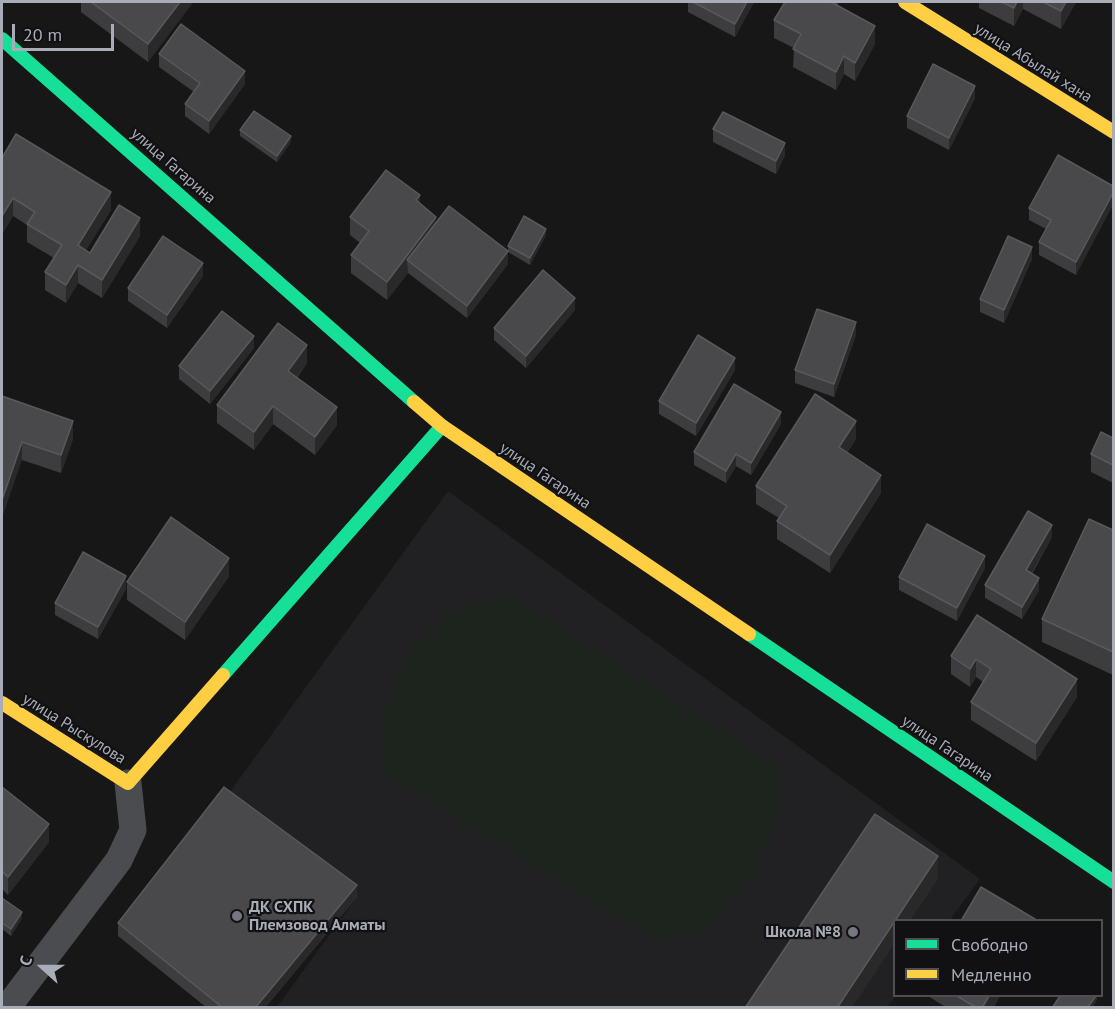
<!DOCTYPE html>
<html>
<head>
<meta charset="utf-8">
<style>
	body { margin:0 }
	#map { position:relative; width:1115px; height:1009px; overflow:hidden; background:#171717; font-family:"PT Sans",sans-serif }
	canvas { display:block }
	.frame { position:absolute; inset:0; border:3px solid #a8adb8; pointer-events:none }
	.legend { position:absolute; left:893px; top:919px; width:210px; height:78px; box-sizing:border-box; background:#111113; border:2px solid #4d4f55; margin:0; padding:8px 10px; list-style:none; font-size:18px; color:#a8adb8 }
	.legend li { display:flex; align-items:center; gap:12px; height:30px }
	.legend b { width:30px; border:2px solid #4d4f55 }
	.north { position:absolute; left:12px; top:937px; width:60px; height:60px; -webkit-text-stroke:4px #111113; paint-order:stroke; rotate:291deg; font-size:16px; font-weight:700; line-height:24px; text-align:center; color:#a8adb8 }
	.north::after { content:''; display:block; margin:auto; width:21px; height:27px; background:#a8adb8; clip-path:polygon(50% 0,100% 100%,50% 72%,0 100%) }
	.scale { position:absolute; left:12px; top:24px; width:102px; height:27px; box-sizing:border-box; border:3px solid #a8adb8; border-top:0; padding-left:8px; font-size:18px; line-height:21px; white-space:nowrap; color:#a8adb8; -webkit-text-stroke:4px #111113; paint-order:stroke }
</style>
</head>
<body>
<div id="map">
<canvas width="1115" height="1009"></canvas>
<div class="frame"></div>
<ul class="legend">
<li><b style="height:8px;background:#16e098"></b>Свободно</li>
<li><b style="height:8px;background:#ffcf43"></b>Медленно</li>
</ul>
<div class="north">С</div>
<div class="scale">20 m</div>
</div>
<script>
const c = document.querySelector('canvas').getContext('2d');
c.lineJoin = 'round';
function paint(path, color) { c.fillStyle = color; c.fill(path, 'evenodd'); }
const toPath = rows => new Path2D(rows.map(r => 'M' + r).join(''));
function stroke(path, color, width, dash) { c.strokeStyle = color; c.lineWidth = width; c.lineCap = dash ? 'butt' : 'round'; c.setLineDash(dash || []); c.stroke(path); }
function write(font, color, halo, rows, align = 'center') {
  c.font = font + ' "PT Sans",sans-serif'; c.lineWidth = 4.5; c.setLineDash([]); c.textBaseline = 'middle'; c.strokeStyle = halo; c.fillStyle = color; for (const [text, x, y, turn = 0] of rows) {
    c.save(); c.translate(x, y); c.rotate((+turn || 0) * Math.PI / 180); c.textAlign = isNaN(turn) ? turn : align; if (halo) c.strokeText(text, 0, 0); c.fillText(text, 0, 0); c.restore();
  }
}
const built = toPath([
	[448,491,980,879,950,920,894,920,894,996,896,996,887,1007,277,1007,357,897,224,800]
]);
const green = toPath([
	[505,593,779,768,774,827,749,880,703,932,656,941,384,772,384,712,412,648,454,612]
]);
const street = toPath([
	[7,1008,119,860,133,830,128,783]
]);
const fast = toPath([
	[2,39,414,402],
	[749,634,1114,882],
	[223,675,442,426]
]);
const slow = toPath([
	[905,2,1114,132],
	[414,402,442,426,749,634],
	[2,703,128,783,223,675]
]);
const wall = toPath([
	[81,2,193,2,148,62,81,12],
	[688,2,754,2,735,37,688,12],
	[838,2,838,5,875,44,855,81,844,74,836,90,793,67,794,48,774,38,774,20],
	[979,2,1076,2,1061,29,1023,9,1014,26,979,8],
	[159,54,245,84,209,134,185,116,185,104,194,92,159,67],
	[975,98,949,150,907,128,907,116],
	[713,129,785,155,776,174,713,142],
	[240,130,291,142,277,162,240,136],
	[2,158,111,210,86,250,90,253,140,236,102,298,78,283,66,303,45,290,45,272,54,258,27,242,27,225,13,216,2,234],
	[1113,186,1076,275,1039,255,1039,242,1046,229,1029,220,1029,208],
	[420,204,436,223,508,251,508,246,546,235,530,265,508,252,508,264,467,318,408,273,387,300,351,273,351,255,360,243,350,235,350,217],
	[1032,259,1004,323,980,312,980,299],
	[203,276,167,328,128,301,128,288],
	[575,310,526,368,494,340,494,328],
	[856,335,834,397,795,383,795,370],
	[254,348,210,404,179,379,179,366],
	[307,363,297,378,337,425,315,455,273,424,254,450,217,423,217,405],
	[735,370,696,436,659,414,659,401],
	[2,396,73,439,61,473,22,460],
	[781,424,751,475,736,466,726,483,694,465,694,452],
	[1113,438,1113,483,1091,472,1091,454],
	[856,439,847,453,881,493,830,573,777,539,777,521,779,518,756,504,756,486],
	[1113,530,1113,675,1042,642,1042,619],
	[1052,537,1032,574,1039,590,1022,619,985,598,985,585],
	[985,568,957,621,899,590,899,577],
	[229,576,185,640,127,600,127,582],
	[126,589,98,639,55,615,55,603],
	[977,615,1077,697,1036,761,971,720,971,702,983,682,976,677,970,687,951,674,951,656],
	[2,787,49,842,8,895,2,889],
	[357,897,265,1008,207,1008,118,936,118,923],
	[2,898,22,918,11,936,2,929],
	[928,996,1000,996,993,1008,947,1008]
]);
const shadedWall = toPath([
	[180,2,193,2,148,62,148,44],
	[747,2,754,2,735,37,735,24],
	[1017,2,1023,2,1023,9,1014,26,1014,8],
	[1066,2,1076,2,1061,29,1061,11],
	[875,26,875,44,855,81,855,63],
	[844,56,844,74,836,90,836,72],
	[245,71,245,84,209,134,209,121],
	[975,86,975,98,949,150,949,138],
	[291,136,291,142,277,162,277,156],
	[785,143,785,155,776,174,776,161],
	[111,192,111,210,78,263,78,245],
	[1113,193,1113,205,1076,275,1076,262],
	[420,195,420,213,416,200],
	[13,198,13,216,2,234,2,216],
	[436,217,436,235,407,260,408,273,387,300,387,282],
	[140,218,140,236,102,298,102,280],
	[546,229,546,235,530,265,530,258],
	[1032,247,1032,259,1004,323,1004,310],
	[508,251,508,264,467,318,467,306],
	[203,263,203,276,167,328,167,315],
	[78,265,78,283,66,303,66,285],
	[575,298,575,310,526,368,526,356],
	[856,322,856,335,834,397,834,384],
	[254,336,254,348,210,404,210,391],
	[307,345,307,363,288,389,288,371],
	[735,358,735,370,696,436,696,423],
	[273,406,273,424,254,450,254,432],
	[337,407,337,425,315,455,315,437],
	[781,412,781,424,751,475,751,463],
	[73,421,73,439,61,473,61,455],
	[856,421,856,439,839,465,839,447],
	[22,442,22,460,2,518,2,500],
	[736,454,736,466,726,483,726,471],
	[881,475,881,493,830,573,830,555],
	[1052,525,1052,537,1026,583,1026,570],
	[985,556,985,568,957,621,957,608],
	[229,558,229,576,185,640,185,622],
	[126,576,126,589,98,639,98,627],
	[1039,578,1039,590,1022,619,1022,607],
	[976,659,976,677,970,687,970,669],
	[1077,679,1077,697,1036,761,1036,743],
	[49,824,49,842,8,895,8,877],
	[938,856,938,879,910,921,895,921],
	[357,885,357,897,265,1008,255,1008],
	[22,912,22,918,11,936,11,929],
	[894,921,894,944,852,1008,837,1008],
	[989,996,1000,996,993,1008,982,1008],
	[1096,996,1097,996,1097,1000,1092,1008,1087,1008]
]);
const building = toPath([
	[91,2,180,2,148,44,91,2],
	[693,2,747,2,735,24,693,2],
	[785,2,831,2,875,26,855,63,844,56,836,72,793,49,801,34,774,20,785,2],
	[1002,2,1017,2,1014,8,1002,2],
	[1043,2,1066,2,1061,11,1043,2],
	[181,24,245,71,209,121,185,104,200,83,159,54,181,24],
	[933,64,975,86,949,138,907,116,933,64],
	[254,111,291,136,277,156,240,130,254,111],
	[723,112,785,143,776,161,713,129,723,112],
	[16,134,111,192,78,245,90,253,119,205,140,218,102,280,78,265,66,285,45,272,62,245,27,224,35,212,13,198,2,216,2,158,16,134],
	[1058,155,1113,186,1113,193,1076,262,1039,242,1051,220,1029,208,1058,155],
	[386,170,420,195,416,200,436,217,387,282,351,255,369,231,350,217,386,170],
	[449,206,508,251,467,306,407,260,449,206],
	[524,216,546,229,530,258,508,246,524,216],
	[163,236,203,263,167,315,128,288,163,236],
	[1008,236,1032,247,1004,310,980,299,1008,236],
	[543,270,575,298,526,356,494,328,543,270],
	[817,309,856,322,834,384,795,370,817,309],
	[222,311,254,336,210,391,179,366,222,311],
	[278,323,307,345,288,371,337,407,315,437,273,406,254,432,217,405,278,323],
	[698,335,735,358,696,423,659,401,698,335],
	[734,384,781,412,751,463,736,454,726,471,694,452,734,384],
	[815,394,856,421,839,447,881,475,830,555,777,521,787,506,756,486,815,394],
	[2,396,73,421,61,455,22,442,2,500,2,396],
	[1101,432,1113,438,1113,465,1091,454,1101,432],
	[1028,511,1052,525,1026,570,1039,578,1022,607,985,585,1028,511],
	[171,517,229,558,185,622,127,582,171,517],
	[1089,519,1113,530,1113,652,1042,619,1089,519],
	[927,524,985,556,957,608,899,577,927,524],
	[83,552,126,576,98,627,55,603,83,552],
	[977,615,1077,679,1036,743,971,702,991,669,976,659,970,669,951,656,977,615],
	[2,787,49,824,8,877,2,871,2,787],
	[224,787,357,885,255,1008,223,1008,118,923,224,787],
	[875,814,938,856,837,1008,745,1008,875,814],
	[981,887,1035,919,1035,921,961,921,981,887],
	[2,898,22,912,11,929,2,923,2,898],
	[957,996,989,996,982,1008,977,1008,957,996],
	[1060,996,1096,996,1087,1008,1052,1008,1060,996]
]);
const markers = [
	[237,916,6,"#757880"],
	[853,932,6,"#757880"]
];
const streetNames = [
	["улица Абылай хана",1033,63,32],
	["улица Гагарина",173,166,41],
	["улица Гагарина",545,476,34],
	["улица Рыскулова",74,729,32],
	["улица Гагарина",947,749,34]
];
const poiNames = [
	["ДК СХПК",249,907],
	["Племзовод Алматы",249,925],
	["Школа №8",841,932,"right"]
];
paint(built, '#212123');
paint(green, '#1d241e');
stroke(street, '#4b4c50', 27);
stroke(fast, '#16e098', 14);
stroke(slow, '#ffcf43', 14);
paint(wall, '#3d3d3f');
paint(shadedWall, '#29292a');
paint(building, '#49494c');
stroke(building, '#58595d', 1.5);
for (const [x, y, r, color] of markers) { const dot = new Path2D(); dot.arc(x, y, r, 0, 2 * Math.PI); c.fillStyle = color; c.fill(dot); stroke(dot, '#111113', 2); }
write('16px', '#a8adb8', '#111113', streetNames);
write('bold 16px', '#a8adb8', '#111113', poiNames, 'left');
</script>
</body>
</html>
